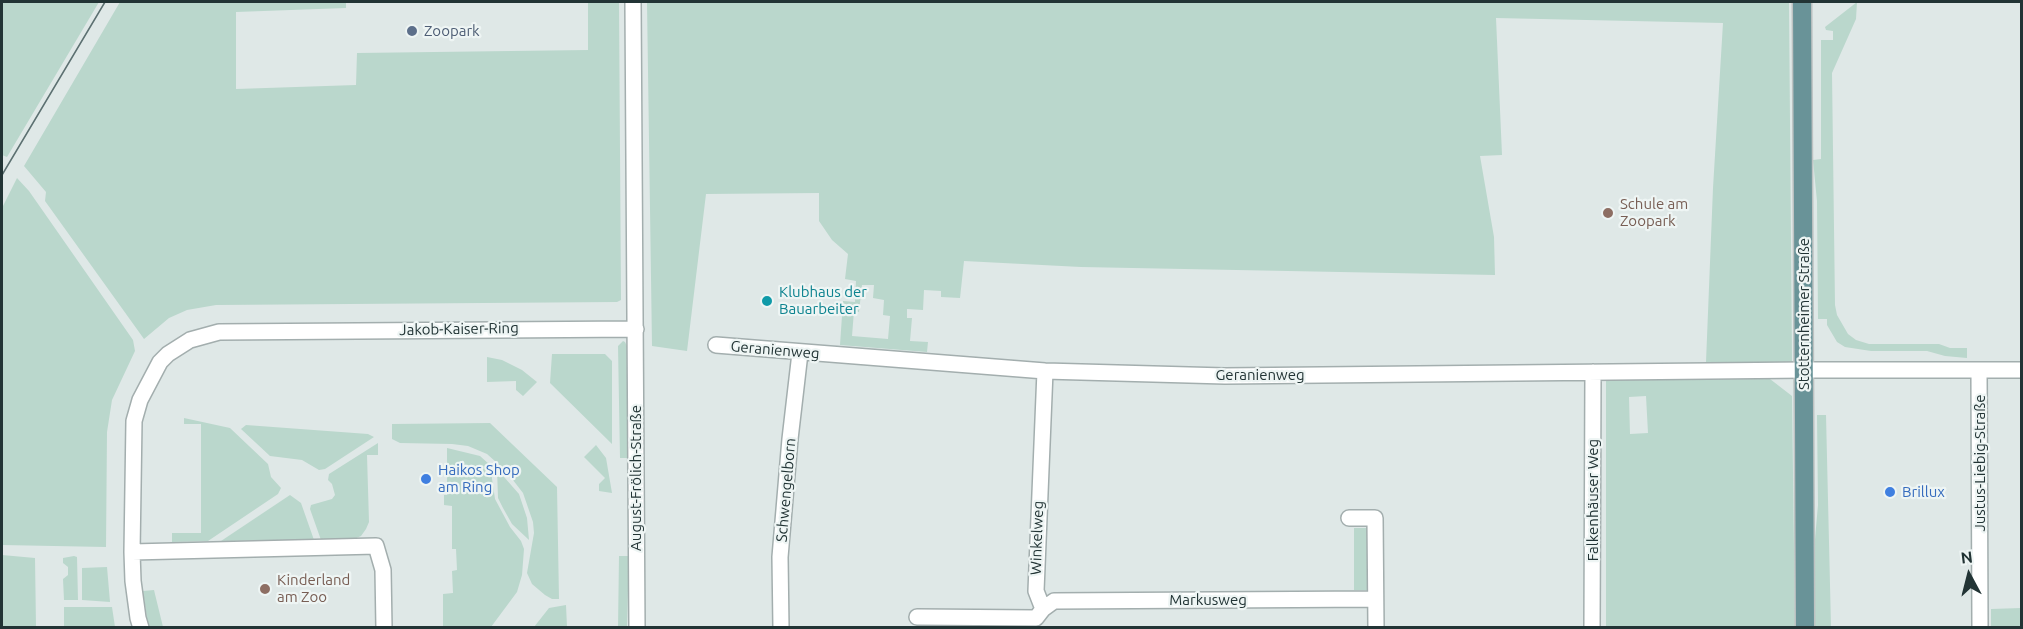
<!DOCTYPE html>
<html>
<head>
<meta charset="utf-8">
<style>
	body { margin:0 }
	#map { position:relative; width:2023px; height:629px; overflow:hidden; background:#dfe8e7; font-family:Ubuntu,sans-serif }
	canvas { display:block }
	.frame { position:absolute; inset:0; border:3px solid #223435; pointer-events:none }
	.north { position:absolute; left:1939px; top:545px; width:60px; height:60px; -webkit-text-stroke:4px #eef5f4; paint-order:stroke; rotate:353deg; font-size:16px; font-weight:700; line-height:24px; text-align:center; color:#223435 }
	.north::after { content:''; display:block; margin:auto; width:21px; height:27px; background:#223435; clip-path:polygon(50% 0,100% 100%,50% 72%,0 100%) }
</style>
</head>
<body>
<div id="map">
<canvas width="2023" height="629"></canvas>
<div class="frame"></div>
<div class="north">N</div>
</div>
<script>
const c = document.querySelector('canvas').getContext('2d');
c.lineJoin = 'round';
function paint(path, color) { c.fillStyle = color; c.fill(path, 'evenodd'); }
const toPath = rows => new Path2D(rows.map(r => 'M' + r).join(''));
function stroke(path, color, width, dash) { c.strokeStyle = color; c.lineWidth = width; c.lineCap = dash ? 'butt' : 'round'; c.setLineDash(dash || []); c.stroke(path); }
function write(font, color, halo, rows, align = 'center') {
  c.font = font + ' Ubuntu,sans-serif'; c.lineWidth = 4.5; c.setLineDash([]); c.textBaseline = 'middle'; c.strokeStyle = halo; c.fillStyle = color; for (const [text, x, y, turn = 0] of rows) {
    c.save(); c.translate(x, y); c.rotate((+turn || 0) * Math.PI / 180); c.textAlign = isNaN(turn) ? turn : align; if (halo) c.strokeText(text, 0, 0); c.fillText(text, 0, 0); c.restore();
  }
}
const green = toPath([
	[2,2,99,2,7,157,2,155],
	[120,2,346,2,346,8,236,12,236,89,356,85,357,53,588,50,588,2,619,2,621,300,617,302,216,305,187,310,169,318,144,339,45,201,46,192,24,166],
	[647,2,1789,2,1792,362,1706,362,1713,188,1723,23,1496,18,1502,155,1480,156,1494,237,1495,275,1081,267,964,261,960,298,941,297,941,291,924,290,923,310,907,309,907,318,912,318,910,341,928,342,927,352,840,345,843,301,855,302,856,281,845,279,848,254,832,240,819,221,819,193,706,194,687,351,652,346],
	[862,285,874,285,873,298,884,300,883,315,890,316,888,339,852,336,854,311,859,312],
	[1857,2,1856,19,1832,73,1835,305,1837,315,1848,334,1856,340,1869,344,1939,344,1950,348,1967,348,1967,358,1945,356,1927,351,1871,351,1845,347,1837,342,1827,325,1827,319,1818,319,1817,201,1813,160,1821,159,1821,40,1833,40,1833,31,1826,30,1825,27],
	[17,178,29,191,133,340,135,351,112,400,107,432,106,547,2,545,2,208],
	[623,341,625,342,627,346,629,458,620,458,618,346],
	[552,354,605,354,612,361,612,444,550,383],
	[487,357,502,360,522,370,537,382,523,396,516,390,516,381,487,382],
	[1770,379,1792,396,1795,627,1606,627,1606,380],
	[1646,396,1648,433,1630,434,1629,397],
	[1817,415,1826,415,1831,627,1815,627,1815,539,1818,505],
	[184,418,230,428,268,464,271,477,281,488,278,494,208,541,172,542,172,533,201,533,201,424,184,424],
	[490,423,557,487,559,599,552,599,545,595,532,584,527,573,534,533,533,522,523,493,506,471,487,454,468,446,452,444,400,443,392,439,392,424],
	[246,425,368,434,374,437,325,469,319,470,302,460,270,456,241,429],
	[378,443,378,455,367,455,369,522,366,529,361,536,352,540,321,540,310,509,311,505,332,499,335,495,332,484,328,480,329,474],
	[596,445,606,458,612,493,599,491,599,484,605,478,584,457],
	[447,448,480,456,490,465,495,499,510,527,521,541,524,549,522,575,517,592,491,627,443,627,443,594,453,593,452,571,457,570,456,549,452,549,452,506,444,505,444,495,447,495],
	[497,469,519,494,527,518,529,540,512,524,503,508,498,498],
	[290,495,301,503,314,540,221,541],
	[1354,528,1368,528,1368,590,1354,590],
	[2,555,35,558,36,627,2,627],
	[74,556,77,557,78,600,64,600,63,579,68,575,68,567,63,563,63,558],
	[619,556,629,556,627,627,618,628],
	[107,567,110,602,82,600,82,568],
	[154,590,163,627,149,627,148,625,143,591],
	[566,605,567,627,534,627,549,608],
	[64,607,112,607,115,627,64,627],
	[2021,608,2021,627,1991,627,1991,609]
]);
const minor = toPath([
	[633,2,637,628],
	[716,345,1045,371,1225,376,1805,370,2022,370],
	[1979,370,1980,628],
	[1349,518,1375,518,1376,628],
	[132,552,376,546,383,570,384,628],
	[1043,609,1036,591,1045,371],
	[917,617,1036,618,1043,609,1054,601,1375,599],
	[141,628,138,618,133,581,132,552,134,421,140,400,160,362,168,354,190,340,219,332,636,329],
	[781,628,780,557,790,439,800,353],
	[1592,628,1593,372]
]);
const major = toPath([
	[1802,2,1805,628]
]);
const tram = toPath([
	[2,175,105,2]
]);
const markers = [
	[412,31,6,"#5c6f8a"],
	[1608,213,6,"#8d6e63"],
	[767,301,6,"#0f9aa8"],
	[426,479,6,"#3f7fe0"],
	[1890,492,6,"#3f7fe0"],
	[265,589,6,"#8d6e63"]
];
const serviceNames = [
	["Zoopark",424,31]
];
const educationNames = [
	["Schule am",1620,204],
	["Zoopark",1620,221],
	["Kinderland",277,580],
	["am Zoo",277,597]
];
const cultureNames = [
	["Klubhaus der",779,292],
	["Bauarbeiter",779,309]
];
const streetNames = [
	["Stotternheimer Straße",1804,314,-90],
	["Jakob-Kaiser-Ring",459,329,-1],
	["Geranienweg",775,350,5],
	["Geranienweg",1260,375],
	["Justus-Liebig-Straße",1980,463,-90],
	["August-Frölich-Straße",636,478,-90],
	["Schwengelborn",786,490,-85],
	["Falkenhäuser Weg",1593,500,-90],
	["Winkelweg",1037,538,-88],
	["Markusweg",1208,600]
];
const shopNames = [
	["Haikos Shop",438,470],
	["am Ring",438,487],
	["Brillux",1902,492]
];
paint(green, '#bad7cc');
stroke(minor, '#a3aeae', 18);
stroke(major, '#bdc2c2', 21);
stroke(minor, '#fff', 15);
stroke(major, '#699398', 18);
stroke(tram, '#5c7071', 1.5);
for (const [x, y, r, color] of markers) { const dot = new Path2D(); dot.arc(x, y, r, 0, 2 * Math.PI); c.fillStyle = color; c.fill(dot); stroke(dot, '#eef5f4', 2); }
write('15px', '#4e5e75', '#eef5f4', serviceNames, 'left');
write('15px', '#785e54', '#eef5f4', educationNames, 'left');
write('15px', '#0d838f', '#eef5f4', cultureNames, 'left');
write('15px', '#223435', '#eef5f4', streetNames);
write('15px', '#366cbe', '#eef5f4', shopNames, 'left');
</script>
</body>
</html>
